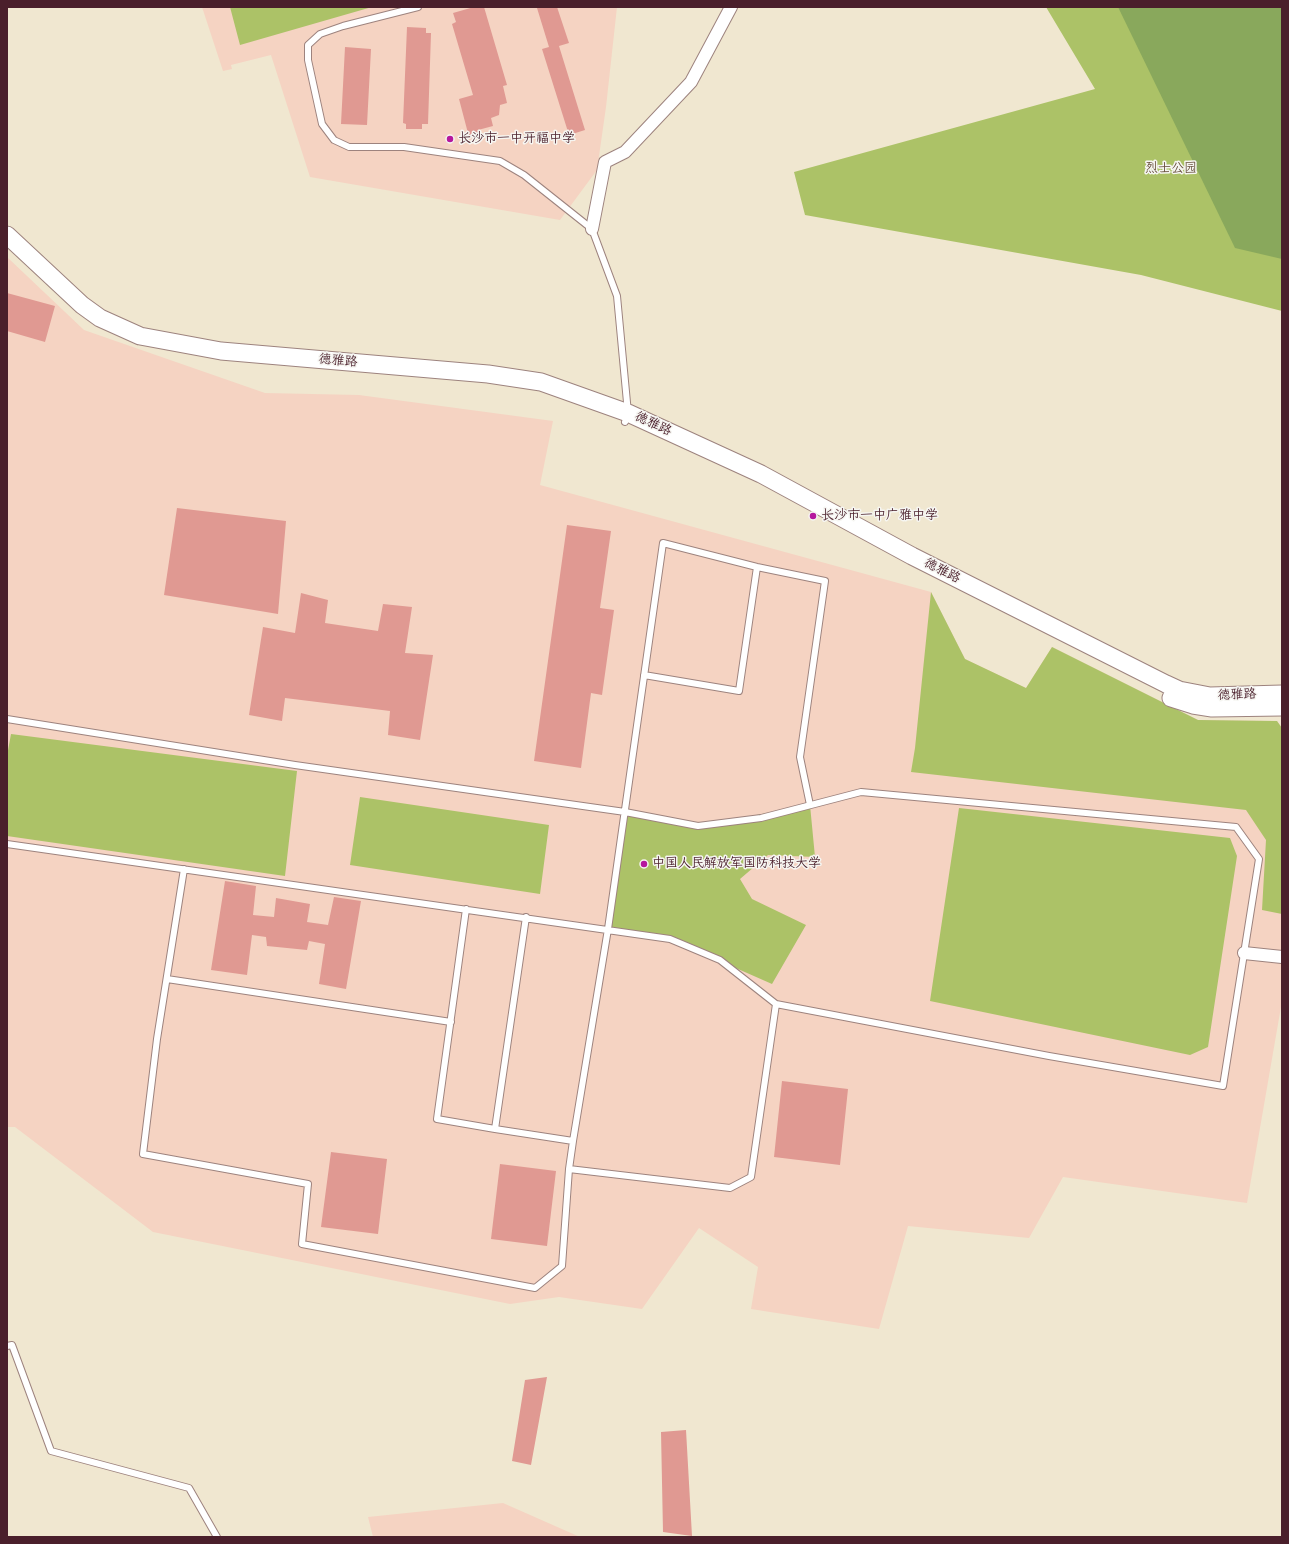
<!DOCTYPE html>
<html>
<head>
<meta charset="utf-8">
<style>
	body { margin:0 }
	#map { position:relative; width:1289px; height:1544px; overflow:hidden; background:#f0e7d0; font-family:Itim,sans-serif }
	canvas { display:block }
	.frame { position:absolute; inset:0; border:8px solid #4a1f2b; pointer-events:none }
</style>
</head>
<body>
<div id="map">
<canvas width="1289" height="1544"></canvas>
<div class="frame"></div>
</div>
<script>
const c = document.querySelector('canvas').getContext('2d');
c.lineJoin = 'round';
function paint(path, color) { c.fillStyle = color; c.fill(path, 'evenodd'); }
const toPath = rows => new Path2D(rows.map(r => 'M' + r).join(''));
function stroke(path, color, width, dash) { c.strokeStyle = color; c.lineWidth = width; c.lineCap = dash ? 'butt' : 'round'; c.setLineDash(dash || []); c.stroke(path); }
function write(font, color, halo, rows, align = 'center') {
  c.font = font + ' Itim,"LXGW WenKai TC",sans-serif'; c.lineWidth = 3; c.setLineDash([]); c.textBaseline = 'middle'; c.strokeStyle = halo; c.fillStyle = color; for (const [text, x, y, turn = 0] of rows) {
    c.save(); c.translate(x, y); c.rotate((+turn || 0) * Math.PI / 180); c.textAlign = isNaN(turn) ? turn : align; if (halo) c.strokeText(text, 0, 0); c.fillText(text, 0, 0); c.restore();
  }
}
const built = toPath([
	[202,7,617,7,606,107,597,170,560,220,310,177,271,55,231,65,232,69,223,71],
	[7,257,84,330,265,393,359,395,553,421,540,485,931,592,965,659,1026,688,1052,647,1198,720,1277,721,1282,728,1282,1001,1247,1203,1063,1177,1029,1238,908,1226,879,1329,751,1309,758,1267,699,1228,642,1309,559,1297,510,1304,153,1232,15,1127,7,1127],
	[503,1503,580,1537,373,1537,368,1517]
]);
const green = toPath([
	[230,7,372,7,240,45],
	[1046,7,1282,7,1282,311,1141,275,805,215,794,172,1095,89],
	[931,592,965,659,1026,688,1052,647,1198,720,1277,721,1282,728,1282,914,1262,910,1266,840,1246,810,911,772,915,748],
	[11,734,297,771,285,876,7,836,7,756],
	[360,797,549,825,540,894,350,865],
	[810,805,815,857,768,855,740,879,752,899,806,925,772,984,670,939,608,929,625,812,698,826],
	[959,808,1230,838,1237,856,1208,1047,1190,1055,930,1001]
]);
const forest = toPath([
	[1118,7,1282,7,1282,259,1235,248]
]);
const building = toPath([
	[474,7,484,7,507,85,503,86,507,103,500,105,499,115,491,118,493,126,478,130,479,134,469,137,459,99,473,95,452,24,456,22,453,13],
	[540,7,557,7,569,43,559,46,585,130,569,135,542,49,549,47,537,8],
	[407,27,426,28,426,33,431,33,428,124,422,124,422,129,406,129,406,124,403,123],
	[345,47,371,49,367,125,341,124],
	[7,293,55,306,45,342,7,331],
	[177,508,286,521,278,614,164,595],
	[567,525,611,531,600,608,614,610,602,695,591,693,581,768,534,761],
	[301,593,328,600,325,623,378,631,383,604,412,607,405,653,433,655,420,740,388,735,390,711,285,698,282,721,249,715,263,627,295,633],
	[225,881,256,886,253,915,274,917,276,898,310,904,307,922,328,925,334,897,361,901,346,989,319,984,325,944,309,941,307,950,267,946,266,937,252,935,247,975,211,970],
	[782,1081,848,1089,840,1165,774,1157],
	[331,1152,387,1159,378,1234,321,1227],
	[500,1164,556,1171,547,1246,491,1239],
	[547,1377,531,1465,512,1461,525,1380],
	[686,1430,692,1536,663,1532,661,1432]
]);
const lane = toPath([
	[418,7,343,26,320,34,308,45,308,60,322,124,334,140,349,147,404,147,500,161,524,175,592,229,617,296,628,413,625,422],
	[644,675,739,691,757,567],
	[7,719,295,765,625,812,698,826,761,818,861,792,1236,827,1259,859,1223,1086,1049,1056,776,1004],
	[7,844,670,939,720,960,776,1004,751,1177,730,1188,569,1169],
	[184,869,157,1039,143,1154,308,1184,302,1244,535,1288,562,1266,569,1169,573,1141,608,929,663,543,757,567,825,581,800,757,810,805],
	[466,909,437,1119,495,1129],
	[526,917,495,1129,573,1141],
	[167,979,451,1022],
	[7,1346,12,1345,51,1451,189,1488,217,1537]
]);
const street = toPath([
	[592,229,605,162,625,152,691,82,731,7],
	[1244,953,1282,957]
]);
const secondary = toPath([
	[7,235,82,305,100,318,140,336,221,351,488,374,541,382,628,413,761,474,912,556,1166,684,1179,690,1210,696,1282,694],
	[1171,698,1193,705,1212,708,1282,707]
]);
const markers = [
	[450,139,4,"#b5179e"],
	[813,516,4,"#b5179e"],
	[644,864,4,"#b5179e"]
];
const poiNames = [
	["长沙市一中开福中学",458,139],
	["长沙市一中广雅中学",821,516],
	["中国人民解放军国防科技大学",652,864]
];
const parkNames = [
	["烈士公园",1171,169]
];
const streetNames = [
	["德雅路",338,361,5],
	["德雅路",653,424,25],
	["德雅路",942,571,27],
	["德雅路",1237,695,-2]
];
paint(built, '#f5d3c2');
paint(green, '#acc267');
paint(forest, '#89a85c');
paint(building, '#e09992');
stroke(lane, '#9d837e', 8);
stroke(street, '#9d837e', 14);
stroke(secondary, '#9d837e', 19);
stroke(lane, '#fff', 6);
stroke(street, '#fff', 12);
stroke(secondary, '#fff', 17);
for (const [x, y, r, color] of markers) { const dot = new Path2D(); dot.arc(x, y, r, 0, 2 * Math.PI); c.fillStyle = color; c.fill(dot); stroke(dot, '#f6f6f2', 1.5); }
write('13px', '#4a1f2b', '#f6f6f2', poiNames, 'left');
write('13px', '#67503d', '#f6f6f2', parkNames);
write('13px', '#4a1f2b', '#f6f6f2', streetNames);
</script>
</body>
</html>
